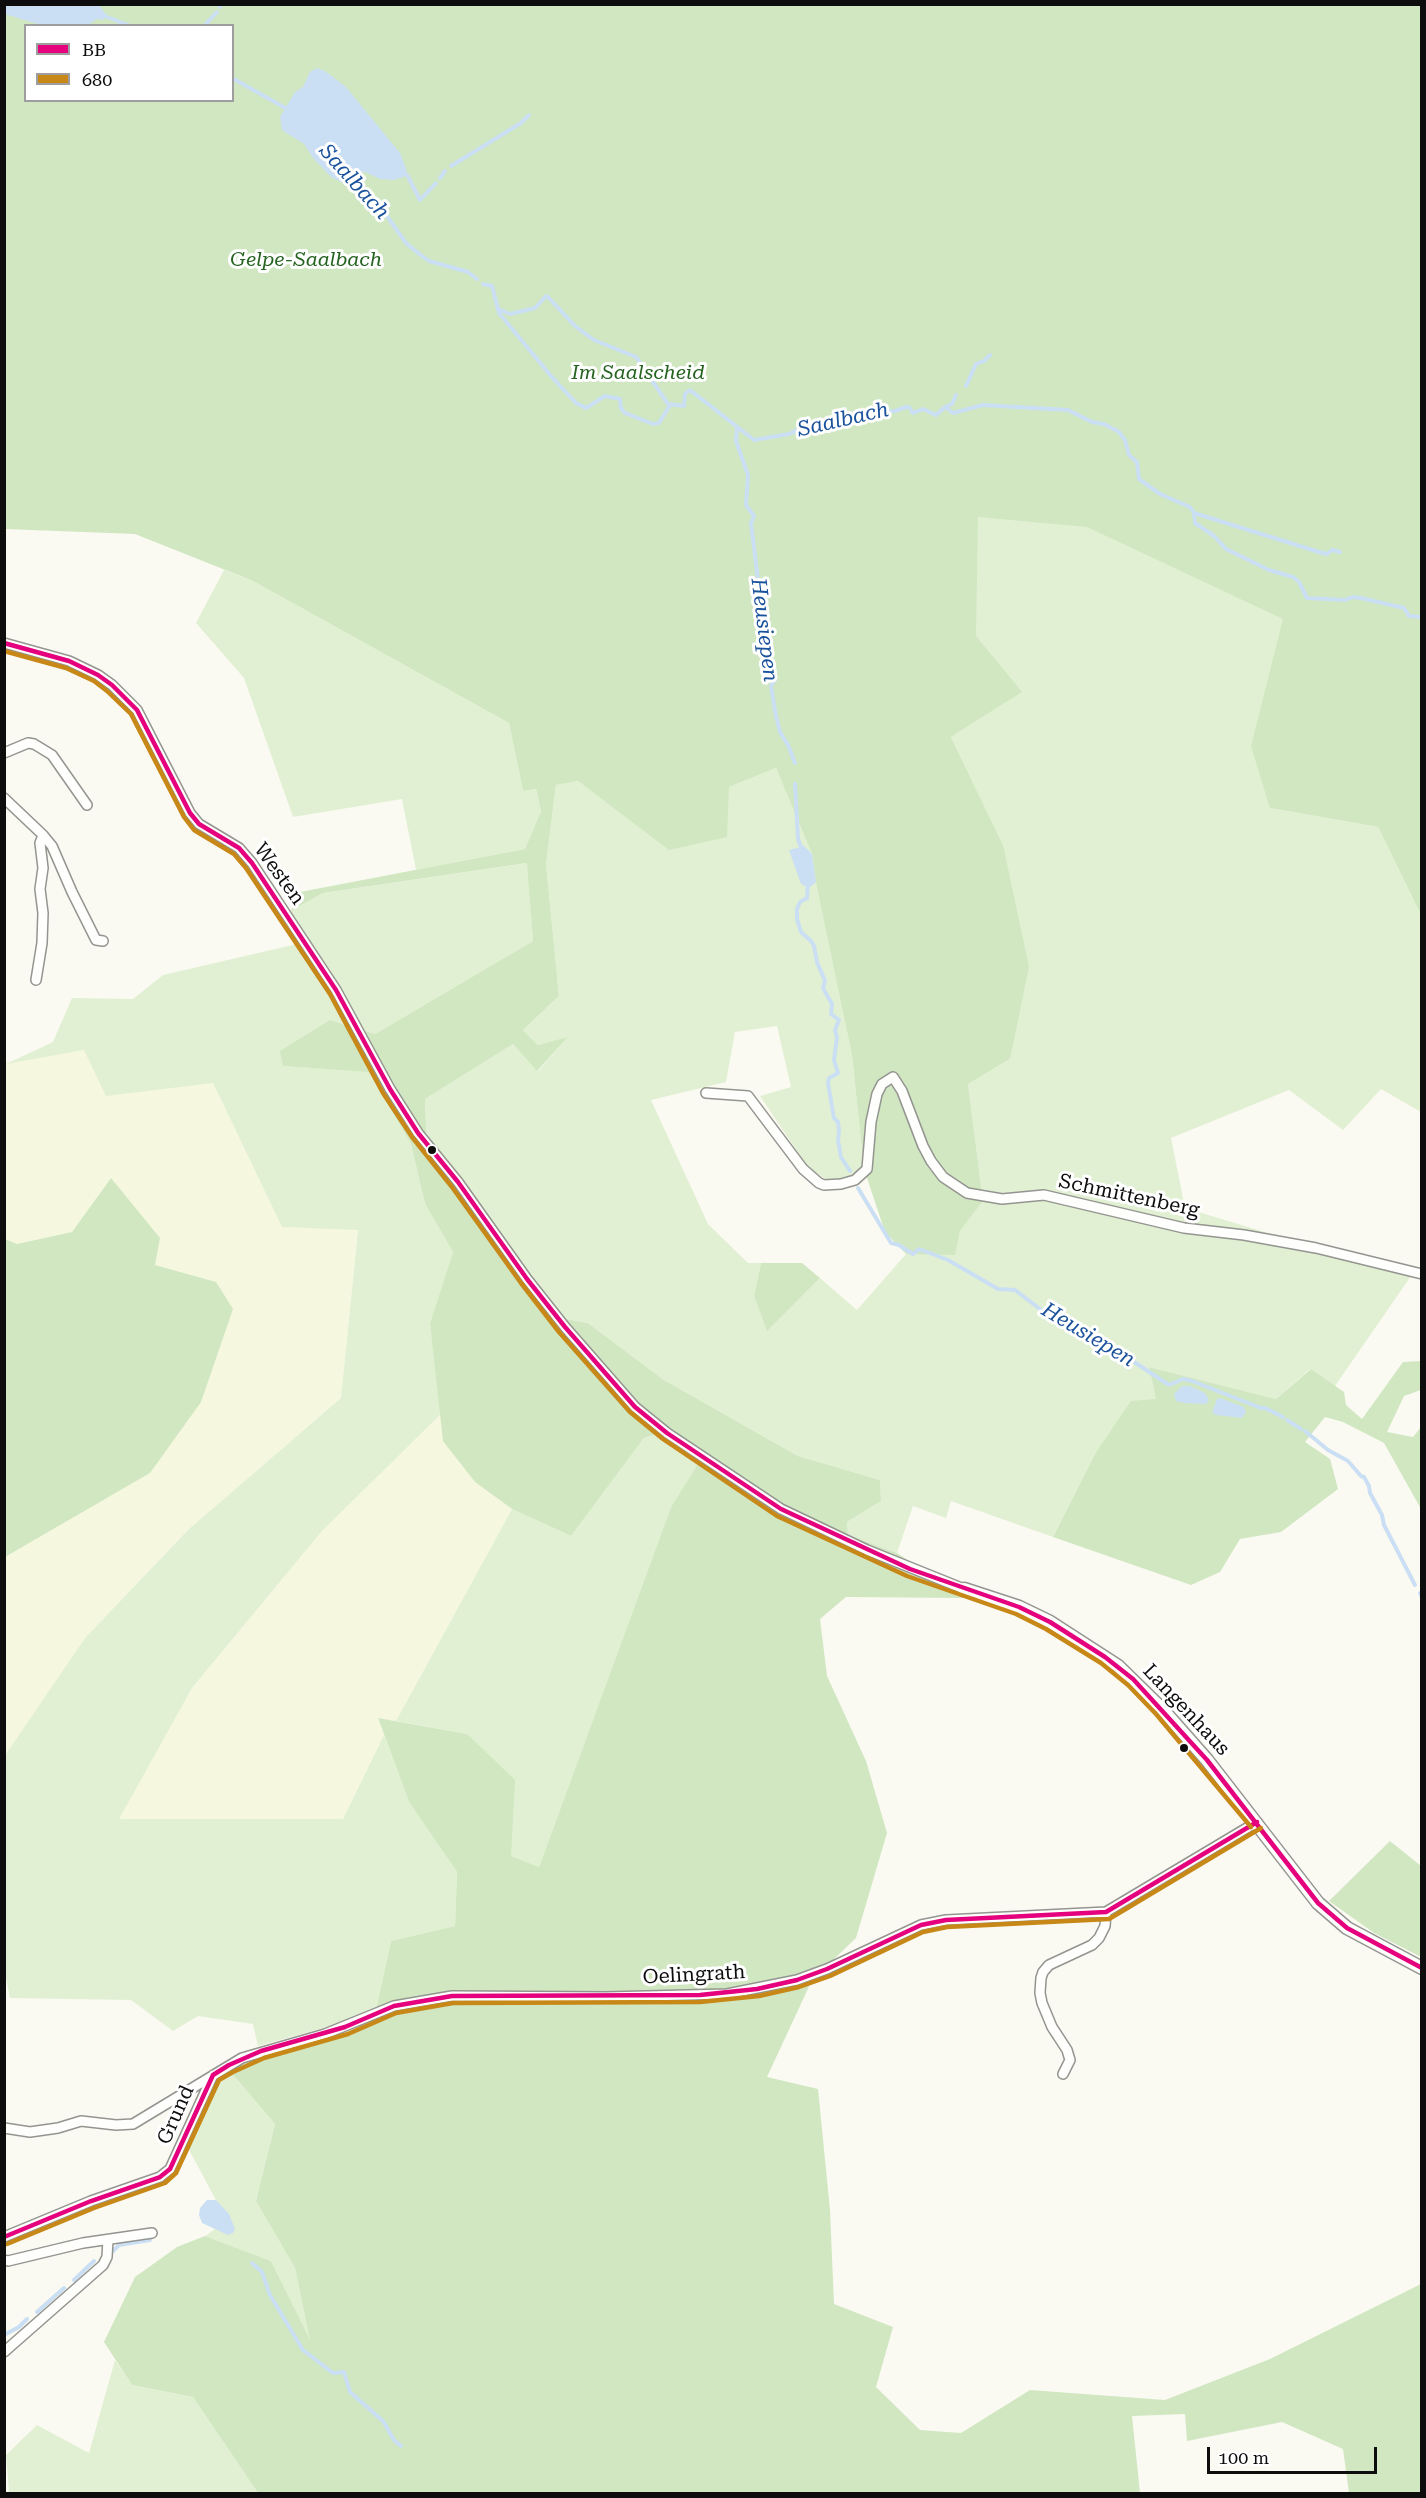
<!DOCTYPE html>
<html>
<head>
<meta charset="utf-8">
<style>
	body { margin:0 }
	#map { position:relative; width:1426px; height:2498px; overflow:hidden; background:#fbfaf2; font-family:"Roboto Serif",serif }
	canvas { display:block }
	.frame { position:absolute; inset:0; border:6px solid #0d0d0d; pointer-events:none }
	.legend { position:absolute; left:24px; top:24px; width:210px; height:78px; box-sizing:border-box; background:#fff; border:2px solid #9e9e9e; margin:0; padding:8px 10px; list-style:none; font-size:18px; color:#0d0d0d }
	.legend li { display:flex; align-items:center; gap:12px; height:30px }
	.legend b { width:30px; border:2px solid #9e9e9e }
	.scale { position:absolute; left:1207px; top:2447px; width:170px; height:27px; box-sizing:border-box; border:3px solid #0d0d0d; border-top:0; padding-left:8px; font-size:18px; line-height:21px; white-space:nowrap; color:#0d0d0d; -webkit-text-stroke:4px #fff; paint-order:stroke }
</style>
</head>
<body>
<div id="map">
<canvas width="1426" height="2498"></canvas>
<div class="frame"></div>
<ul class="legend">
<li><b style="height:8px;background:#e5007d"></b>BB</li>
<li><b style="height:8px;background:#c88817"></b>680</li>
</ul>
<div class="scale">100 m</div>
</div>
<script>
const c = document.querySelector('canvas').getContext('2d');
c.lineJoin = 'round';
function paint(path, color) { c.fillStyle = color; c.fill(path, 'evenodd'); }
const toPath = rows => new Path2D(rows.map(r => 'M' + r).join(''));
function stroke(path, color, width, dash) { c.strokeStyle = color; c.lineWidth = width; c.lineCap = dash ? 'butt' : 'round'; c.setLineDash(dash || []); c.stroke(path); }
function write(font, color, halo, rows, align = 'center') {
  c.font = font + ' "Roboto Serif",serif'; c.lineWidth = 6; c.setLineDash([]); c.textBaseline = 'middle'; c.strokeStyle = halo; c.fillStyle = color; for (const [text, x, y, turn = 0] of rows) {
    c.save(); c.translate(x, y); c.rotate((+turn || 0) * Math.PI / 180); c.textAlign = isNaN(turn) ? turn : align; if (halo) c.strokeText(text, 0, 0); c.fillText(text, 0, 0); c.restore();
  }
}
const farmland = toPath([
	[84,1050,213,1083,282,1227,358,1229,341,1398,189,1529,85,1638,5,1757,5,1557,150,1473,216,1282,155,1265,111,1178,72,1232,17,1244,5,1239,5,1063],
	[442,1413,444,1441,475,1482,512,1509,396,1721,378,1719,384,1735,343,1819,118,1819,192,1688,322,1531]
]);
const green = toPath([
	[5,5,26,26,26,100,232,100,1295,518,1270,808,1378,827,1421,915,1421,1112,1381,1089,1343,1130,1289,1090,1171,1138,1185,1208,1411,1276,1335,1386,1310,1369,1276,1399,1149,1367,1156,1399,1095,1454,1053,1537,951,1501,946,1518,913,1506,897,1553,848,1535,847,1522,881,1501,880,1480,798,1456,664,1380,588,1323,543,1315,427,1151,425,1099,513,1044,538,1071,567,1038,538,1045,523,1030,559,996,546,864,556,785,578,781,669,849,729,787,776,768,812,854,852,1055,864,1169,847,1179,825,1179,807,1166,760,1096,791,1087,777,1026,735,1032,726,1082,651,1100,708,1224,748,1263,761,1263,754,1296,767,1330,820,1278,857,1310,906,1254,954,1254,960,1231,983,1201,968,1084,1010,1059,1003,845,951,737,1009,700,56,275],
	[224,570,253,581,509,723,523,791,536,789,541,811,525,849,416,870,402,799,293,817,244,678,196,623],
	[528,863,533,941,375,1034,330,1020,284,1066,369,1071,411,1144,425,1204,453,1252,430,1323,442,1413,322,1531,192,1688,119,1819,343,1819,384,1735,409,1802,457,1872,455,1926,391,1941,377,2006,327,2027,258,2046,253,2024,198,2016,173,2031,131,2000,10,1998,4,1968,4,1757,85,1638,189,1529,341,1398,358,1230,282,1227,213,1083,106,1096,84,1050,6,1064,53,1042,72,998,133,999,163,975,310,941,291,911,323,893],
	[658,1433,699,1462,671,1507,539,1867,511,1856,467,1734,396,1721,512,1509,571,1536,644,1438],
	[229,2070,275,2124,256,2201,295,2268,311,2343,271,2261,205,2236,227,2221,186,2144,214,2080],
	[115,2360,132,2385,193,2397,258,2493,5,2494,9,2491,6,2455,37,2425,89,2453]
]);
const forest = toPath([
	[5,5,1421,5,1421,915,1378,827,1270,808,1251,746,1283,619,1087,527,978,517,976,636,1022,692,951,737,1003,845,1029,967,1010,1059,968,1084,983,1201,960,1231,955,1255,906,1254,885,1232,864,1169,852,1055,816,882,812,854,776,768,729,787,727,837,669,850,578,781,556,785,546,864,559,996,523,1030,538,1045,568,1037,537,1071,513,1044,425,1099,427,1151,543,1315,588,1323,664,1380,798,1456,880,1480,881,1501,847,1522,848,1535,897,1553,965,1598,846,1597,820,1619,827,1676,866,1761,887,1833,856,1938,812,1980,767,2077,818,2089,830,2210,834,2304,893,2327,876,2387,920,2430,961,2433,1030,2390,1165,2400,1270,2359,1421,2284,1421,2493,1349,2493,1343,2449,1282,2422,1187,2441,1185,2414,1132,2416,1140,2493,258,2493,193,2397,132,2385,104,2342,135,2277,177,2247,205,2236,271,2261,310,2340,295,2268,256,2201,275,2124,229,2070,261,2057,337,2037,374,2019,391,1941,455,1926,457,1872,409,1802,378,1718,467,1734,515,1780,511,1856,539,1867,671,1507,699,1462,659,1433,644,1438,571,1536,512,1509,475,1482,443,1441,430,1323,453,1252,425,1204,411,1144,369,1072,283,1066,280,1051,330,1020,375,1034,533,941,527,863,323,893,291,911,300,892,525,849,541,811,536,789,523,791,509,723,253,581,135,534,5,529],
	[26,26,232,26,232,100,26,100],
	[111,1178,160,1238,155,1265,216,1282,233,1309,201,1402,150,1473,5,1557,5,1239,17,1244,72,1232],
	[761,1263,802,1263,820,1278,767,1331,754,1296],
	[1421,1361,1421,1390,1404,1396,1387,1432,1413,1437,1421,1427,1421,1509,1384,1443,1343,1422,1325,1417,1305,1442,1330,1459,1338,1489,1281,1532,1240,1539,1220,1572,1191,1585,1053,1537,1095,1454,1131,1401,1156,1399,1149,1367,1276,1399,1311,1369,1344,1392,1346,1405,1362,1419,1403,1362],
	[1390,1841,1421,1866,1421,1957,1374,1933,1329,1901]
]);
const water = toPath([
	[4,5,99,5,106,14,104,20,97,19,88,25,41,25,5,14],
	[317,68,325,71,346,87,400,153,406,168,407,175,404,177,394,180,380,179,365,172,360,172,352,174,349,181,343,183,331,177,313,158,304,144,282,130,280,117,295,92,303,87,310,72],
	[804,846,812,854,816,882,809,888,801,884,789,850],
	[1182,1386,1190,1386,1205,1393,1209,1400,1206,1404,1184,1403,1176,1401,1174,1394],
	[1220,1398,1244,1407,1246,1412,1242,1418,1216,1415,1212,1412,1217,1399],
	[207,2200,216,2200,229,2214,235,2229,233,2233,228,2235,202,2223,199,2215,200,2208]
]);
const stream = toPath([
	[220,7,222,4],
	[100,14,130,26],
	[204,26,217,12],
	[232,78,289,110],
	[451,166,521,123,529,115],
	[407,175,420,200,436,183],
	[347,177,370,202,382,209,406,243,418,253,429,261,468,272,477,279],
	[440,178,445,171],
	[483,284,492,286,498,309,510,314,535,308,546,296,549,298,575,326,594,340,636,357,668,404,684,406,685,394,690,390,754,440,789,434,801,428,861,418,875,412,895,411,906,407,909,407,913,413,923,409,936,415,945,407,953,413,983,405,1068,410,1092,422,1104,424,1119,432,1125,440,1129,455,1137,462,1139,479,1160,494,1190,507,1194,513,1195,523,1214,536,1226,549,1269,570,1293,577,1299,582,1307,598,1345,600,1353,597,1361,598,1404,608,1409,616,1422,617],
	[498,309,499,313,551,376,576,403,586,408,605,396,620,399,621,408,625,413,653,424,659,423,670,405],
	[966,386,976,364,984,361,990,355],
	[945,407,952,404,956,395],
	[737,427,736,441,748,475,746,505,754,516,751,523,759,588,766,609,760,621,760,632,768,663,773,671,775,680,771,686,776,716,780,732,788,745,795,763],
	[1194,513,1319,552,1327,554,1332,550,1340,552],
	[795,784,798,839,803,852],
	[808,883,807,898,800,902,797,909,797,919,801,932,811,941,814,946,817,962,825,981,823,988,832,1004,831,1014,839,1020,835,1030,837,1037,834,1060,838,1073,829,1078,828,1083,834,1118,838,1122,839,1130,838,1140,841,1157,850,1171],
	[858,1188,891,1243,899,1245,913,1254,919,1249,948,1260,998,1289,1015,1290,1044,1312,1056,1316,1060,1322,1113,1348,1169,1385,1183,1379,1192,1381,1261,1408,1265,1408,1283,1417],
	[1287,1420,1301,1429],
	[1305,1431,1328,1450,1348,1461,1361,1476,1364,1477,1369,1486,1370,1493,1382,1515,1384,1525,1415,1585],
	[1420,1593,1422,1597],
	[111,2253,119,2245,150,2240],
	[252,2263,262,2272,270,2295,303,2350,333,2373,344,2372,350,2392,383,2421,394,2440,401,2446],
	[74,2280,94,2261],
	[37,2312,64,2288],
	[4,2335,19,2327,27,2319]
]);
const minor = toPath([
	[4,643,69,661,98,675,112,685,137,710,190,813,199,824,239,848,252,863,336,990,390,1089,418,1133,458,1182,527,1279,565,1327,635,1407,667,1433,781,1509,867,1550,964,1589],
	[4,753,28,743,34,744,52,755,87,805],
	[4,798,43,835,40,843,43,868,40,889,43,913,42,943,36,980],
	[43,835,52,846,72,892,96,940,103,941],
	[706,1093,748,1096,803,1169,819,1183,824,1185,841,1184,855,1180,867,1169,871,1122,877,1094,882,1084,893,1077,902,1091,923,1146,931,1161,943,1177,967,1193,1002,1199,1044,1195,1184,1228,1244,1235,1316,1248,1422,1274],
	[1063,2074,1070,2060,1067,2050,1052,2027,1042,2003,1040,1993,1041,1978,1043,1972,1049,1965,1092,1945,1099,1938,1105,1926,1106,1912],
	[4,2128,30,2132,58,2128,81,2121,116,2125,133,2124,242,2058,325,2034,394,2006,452,1996,606,1997,727,1994,797,1980,827,1969,921,1925,946,1920,1106,1912,1257,1822],
	[4,2237,91,2201,160,2177,170,2169,213,2075],
	[4,2260,8,2261,83,2243,152,2233],
	[4,2352,103,2265,107,2257,108,2240]
]);
const tertiary = toPath([
	[964,1589,1019,1607,1050,1622,1118,1666,1162,1709,1207,1760,1318,1903,1347,1928,1422,1968]
]);
const bus1 = toPath([
	[4,643,69,661,98,675,112,685,137,710,190,813,199,824,239,848,252,863,336,990,390,1089,418,1133,458,1182,527,1279,565,1327,635,1407,667,1433,781,1509,910,1569,1019,1607,1050,1622,1105,1657,1133,1679,1207,1760,1318,1903,1347,1928,1422,1968],
	[4,2237,91,2201,160,2177,170,2169,213,2075,229,2065,261,2051,345,2027,394,2006,452,1996,700,1995,757,1989,797,1980,827,1969,921,1925,946,1920,1106,1912,1257,1822]
]);
const bus2 = toPath([
	[4,651,66,668,94,681,107,691,131,714,184,817,194,830,234,854,246,868,330,994,383,1093,412,1137,452,1187,521,1283,559,1332,630,1412,663,1439,777,1516,907,1576,1016,1614,1046,1629,1101,1663,1128,1685,1156,1714,1251,1827],
	[7,2244,94,2208,165,2183,176,2173,219,2080,233,2072,264,2058,348,2034,396,2013,453,2003,700,2002,759,1996,799,1987,830,1976,923,1932,947,1927,1109,1919,1261,1828]
]);
const markers = [
	[432,1150,5,"#0d0d0d"],
	[1184,1748,5,"#0d0d0d"]
];
const parkNames = [
	["Gelpe-Saalbach",306,260],
	["Im Saalscheid",638,373]
];
const streetNames = [
	["Westen",279,874,54],
	["Schmittenberg",1129,1196,12],
	["Langenhaus",1186,1710,47],
	["Oelingrath",694,1975,-3],
	["Grund",176,2115,-66]
];
const waterNames = [
	["Saalbach",354,182,48],
	["Saalbach",843,420,-13],
	["Heusiepen",764,630,83],
	["Heusiepen",1088,1335,31]
];
paint(farmland, '#f6f7df');
paint(green, '#e1f0d3');
paint(forest, '#d0e7c1');
paint(water, '#cadff3');
stroke(stream, '#cadff3', 4);
stroke(minor, '#949490', 12);
stroke(tertiary, '#949490', 15);
stroke(minor, '#fefefd', 9);
stroke(tertiary, '#fefefd', 12);
stroke(bus1, '#e5007d', 4.5);
stroke(bus2, '#c88817', 4.5);
for (const [x, y, r, color] of markers) { const dot = new Path2D(); dot.arc(x, y, r, 0, 2 * Math.PI); c.fillStyle = color; c.fill(dot); stroke(dot, '#fff', 2); }
write('italic 20px', '#256320', '#fff', parkNames);
write('20px', '#0d0d0d', '#fff', streetNames);
write('italic 21px', '#1a529c', '#fff', waterNames);
</script>
</body>
</html>
